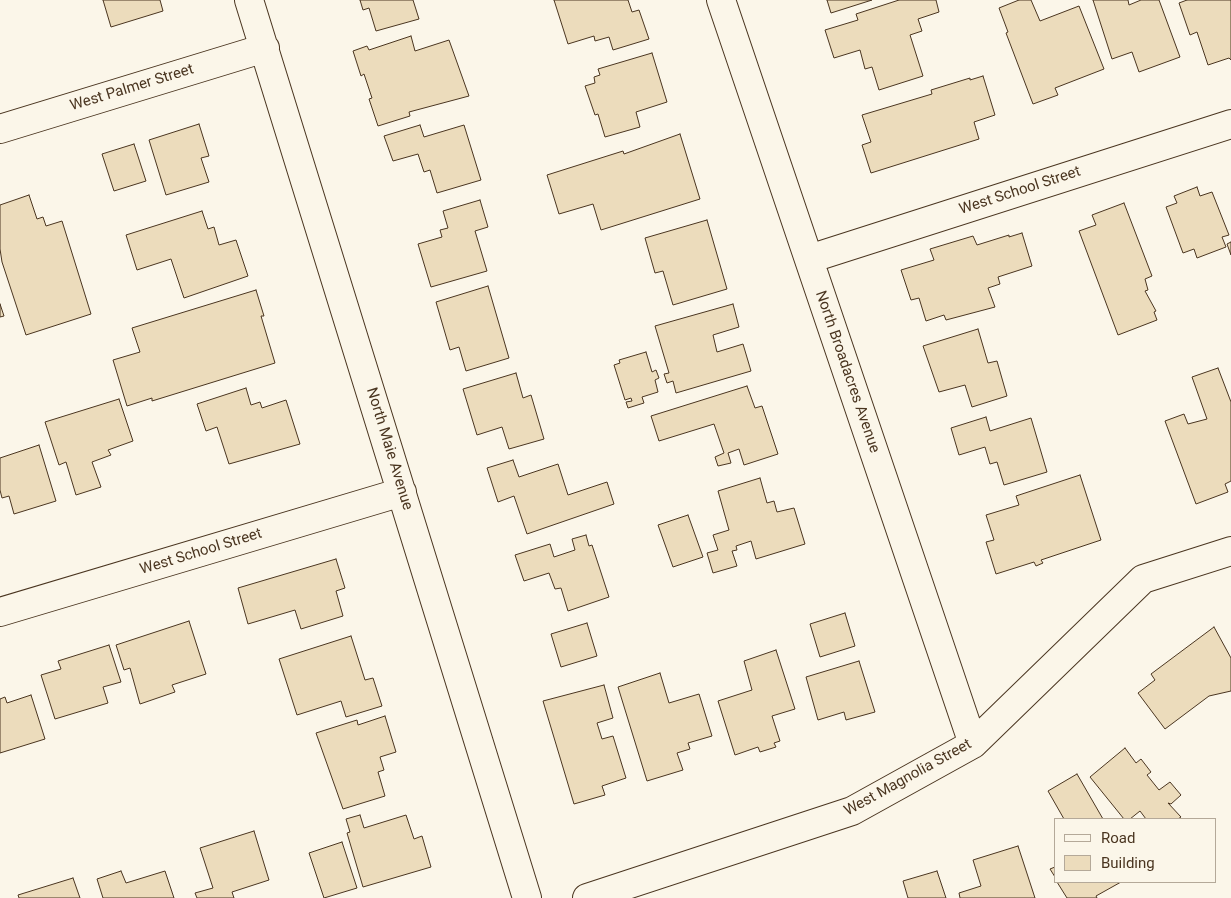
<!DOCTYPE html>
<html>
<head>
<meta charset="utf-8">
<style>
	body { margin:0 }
	#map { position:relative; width:1231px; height:898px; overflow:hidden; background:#fbf6e9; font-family:Roboto,sans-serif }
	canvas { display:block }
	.legend { position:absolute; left:1054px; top:818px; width:162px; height:65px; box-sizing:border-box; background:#fbf6e9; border:1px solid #b4a999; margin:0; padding:6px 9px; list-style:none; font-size:15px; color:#4a3520 }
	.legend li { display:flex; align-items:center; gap:10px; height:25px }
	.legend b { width:25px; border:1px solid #b4a999 }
</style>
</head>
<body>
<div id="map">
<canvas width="1231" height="898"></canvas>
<ul class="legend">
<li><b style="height:6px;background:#fbf6e9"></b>Road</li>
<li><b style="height:14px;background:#ecdcbc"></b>Building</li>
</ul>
</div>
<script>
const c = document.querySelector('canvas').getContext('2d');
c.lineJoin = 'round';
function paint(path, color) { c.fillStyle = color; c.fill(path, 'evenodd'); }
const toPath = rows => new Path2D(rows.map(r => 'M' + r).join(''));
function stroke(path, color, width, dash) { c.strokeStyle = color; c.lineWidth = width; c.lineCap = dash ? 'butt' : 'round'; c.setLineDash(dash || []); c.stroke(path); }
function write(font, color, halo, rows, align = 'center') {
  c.font = font + ' Roboto,sans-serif'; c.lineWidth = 4; c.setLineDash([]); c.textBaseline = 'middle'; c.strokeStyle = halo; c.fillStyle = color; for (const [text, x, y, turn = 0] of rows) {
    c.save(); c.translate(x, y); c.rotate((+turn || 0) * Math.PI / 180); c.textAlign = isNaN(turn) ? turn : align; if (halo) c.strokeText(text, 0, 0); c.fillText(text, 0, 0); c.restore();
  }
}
const building = toPath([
	[103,0,160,0,163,11,111,27,103,0],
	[360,0,413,0,419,19,376,31,369,8,363,10,360,0],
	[554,0,628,0,632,12,639,10,649,39,613,50,609,37,595,41,594,36,568,44,554,0],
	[827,0,872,0,831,13,827,0],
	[899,0,936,0,939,12,918,19,922,31,910,35,923,76,879,90,872,67,865,69,860,50,834,58,825,30,858,20,856,14,899,0],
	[1019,0,1031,0,1040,21,1079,6,1104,69,1055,88,1058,95,1033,104,1006,33,1008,32,999,8,1019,0],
	[1093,0,1128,0,1129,5,1141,0,1159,0,1180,57,1139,72,1132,52,1112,59,1093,0],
	[1187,0,1231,0,1231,60,1229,58,1208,65,1197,32,1190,35,1179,3,1187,0],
	[411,36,415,51,449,40,469,96,409,112,410,116,378,126,369,99,372,98,364,74,361,76,353,51,367,46,369,50,411,36],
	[652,53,667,102,636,112,640,127,605,137,598,114,595,115,585,86,595,83,594,77,600,75,598,69,652,53],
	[983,76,995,115,974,122,979,139,871,173,862,145,871,142,862,115,932,94,931,90,970,78,970,80,983,76],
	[199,124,209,156,201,158,209,182,166,195,149,140,199,124],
	[420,125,424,137,464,125,481,180,437,193,430,170,424,172,418,154,393,161,384,136,420,125],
	[680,134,700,199,601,230,593,204,559,214,547,175,623,151,624,154,680,134],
	[134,144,146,181,114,191,102,154,134,144],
	[1197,187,1200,196,1212,192,1229,235,1222,237,1226,247,1197,258,1194,249,1183,253,1166,207,1177,203,1174,196,1197,187],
	[29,195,37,219,43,217,46,226,62,221,91,314,26,335,2,262,0,249,0,205,29,195],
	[480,200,488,227,475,231,487,271,431,287,418,244,442,237,440,230,448,228,443,211,480,200],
	[1124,203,1152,276,1145,279,1148,290,1145,291,1156,311,1154,312,1157,320,1118,335,1079,231,1096,225,1092,215,1124,203],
	[202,211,208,229,214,227,219,245,236,240,248,276,184,298,171,259,137,270,126,235,202,211],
	[707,220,727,289,673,305,663,271,655,273,645,238,707,220],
	[1022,233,1032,266,998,277,1000,284,988,288,995,307,946,320,944,315,926,321,919,298,911,300,901,270,934,260,930,249,973,236,977,245,1009,235,1009,237,1022,233],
	[1231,242,1231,255,1227,244,1231,242],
	[488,286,509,358,466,371,459,347,450,350,436,302,488,286],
	[256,290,264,316,261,316,275,363,152,401,152,398,127,406,113,360,140,352,132,328,256,290],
	[0,304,4,316,0,317,0,304],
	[733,304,739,327,713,335,717,352,743,344,751,371,676,393,673,381,667,383,664,374,669,373,655,326,733,304],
	[978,329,988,363,997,361,1007,396,972,407,965,385,939,392,923,346,978,329],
	[646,352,652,372,656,370,659,378,655,380,658,392,642,397,644,403,628,408,626,402,632,401,631,398,625,400,614,365,620,363,619,360,646,352],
	[1218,368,1231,402,1231,481,1225,484,1228,492,1196,504,1165,421,1184,414,1188,424,1207,419,1192,377,1218,368],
	[516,373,523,398,531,395,544,439,509,449,502,427,477,435,463,389,516,373],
	[747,386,755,408,762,406,778,454,744,465,739,449,728,453,731,463,718,466,715,457,724,453,714,424,659,441,651,416,747,386],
	[246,388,251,405,260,402,262,408,286,400,300,444,229,464,217,427,206,431,197,404,246,388],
	[119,399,133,441,108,450,111,455,92,462,101,487,76,495,66,462,59,465,45,422,119,399],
	[986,417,990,431,1031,418,1047,472,1004,485,997,462,990,464,985,447,959,455,951,428,986,417],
	[39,445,56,501,14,514,9,496,2,498,0,490,0,458,39,445],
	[513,460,519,477,558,464,568,495,607,482,614,504,527,534,514,496,498,502,487,468,513,460],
	[1080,475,1101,540,1041,560,1043,563,1036,566,1034,562,996,574,986,542,994,540,986,515,1019,505,1016,496,1080,475],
	[760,478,767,503,774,501,777,512,794,508,805,544,756,559,751,541,736,546,737,550,732,551,737,566,713,573,707,553,718,550,713,535,729,530,718,491,760,478],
	[688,515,703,557,673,567,658,525,688,515],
	[586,535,589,546,592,545,609,597,568,611,561,588,555,589,549,573,524,581,515,555,550,544,554,557,575,550,572,539,586,535],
	[336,559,345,588,336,591,343,616,301,629,295,610,248,624,238,588,336,559],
	[845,613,855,646,820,657,810,624,845,613],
	[189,621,206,674,172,685,175,692,140,704,130,668,124,670,116,645,189,621],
	[587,623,597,656,561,667,551,634,587,623],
	[1214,627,1231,658,1231,691,1209,696,1165,729,1138,693,1155,680,1151,674,1214,627],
	[351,636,365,680,373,678,382,706,346,717,341,701,297,715,279,659,351,636],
	[109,645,121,682,103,687,108,703,55,719,41,675,61,669,58,661,109,645],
	[776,650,795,709,772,716,780,741,774,743,776,747,760,752,758,747,735,755,718,701,752,690,744,661,776,650],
	[859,661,875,712,846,720,844,712,818,720,806,677,859,661],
	[660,673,669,703,699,694,712,736,688,743,690,749,677,753,683,770,647,781,618,687,660,673],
	[604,685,613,718,597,723,602,739,613,736,626,778,602,786,605,795,574,804,543,701,604,685],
	[31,695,45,739,0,753,0,699,5,697,7,703,31,695],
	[385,716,396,752,380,757,384,770,378,772,385,796,343,809,316,733,357,720,358,725,385,716],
	[1125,748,1136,763,1141,759,1151,772,1147,775,1159,790,1170,782,1181,795,1171,804,1168,803,1181,817,1178,819,1146,819,1140,811,1130,819,1124,819,1090,777,1125,748],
	[1077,774,1103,819,1064,819,1048,791,1077,774],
	[360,815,364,828,406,815,414,839,422,836,431,867,363,887,347,833,350,832,346,819,360,815],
	[254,831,269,880,232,892,234,898,197,898,195,893,213,888,200,848,254,831],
	[342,842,357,888,324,898,309,853,342,842],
	[1018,846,1035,898,960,898,959,893,981,886,973,860,1018,846],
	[1055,867,1055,877,1050,869,1055,867],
	[121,871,126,883,165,871,174,898,103,898,97,879,121,871],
	[937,871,946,898,908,898,903,881,937,871],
	[73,878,80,898,19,898,18,895,73,878],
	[1057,882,1121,882,1096,896,1097,898,1067,898,1057,882]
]);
const minor = toPath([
	[249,0,527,898],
	[721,0,973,744],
	[0,129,265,48],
	[809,259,1231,124],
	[0,612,402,492],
	[587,898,852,811,973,744,1143,579,1231,551]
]);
const streetNames = [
	["West Palmer Street",132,88,-17],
	["West School Street",1020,191,-18],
	["North Broadacres Avenue",847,372,71],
	["North Maie Avenue",389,449,73],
	["West School Street",201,552,-17],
	["West Magnolia Street",908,778,-29]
];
paint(building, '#ecdcbc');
stroke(building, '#4a3520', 1);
stroke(minor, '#4a3520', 30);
stroke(minor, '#fbf6e9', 28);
write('15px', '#4a3520', '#fbf6e9', streetNames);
</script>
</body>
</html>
